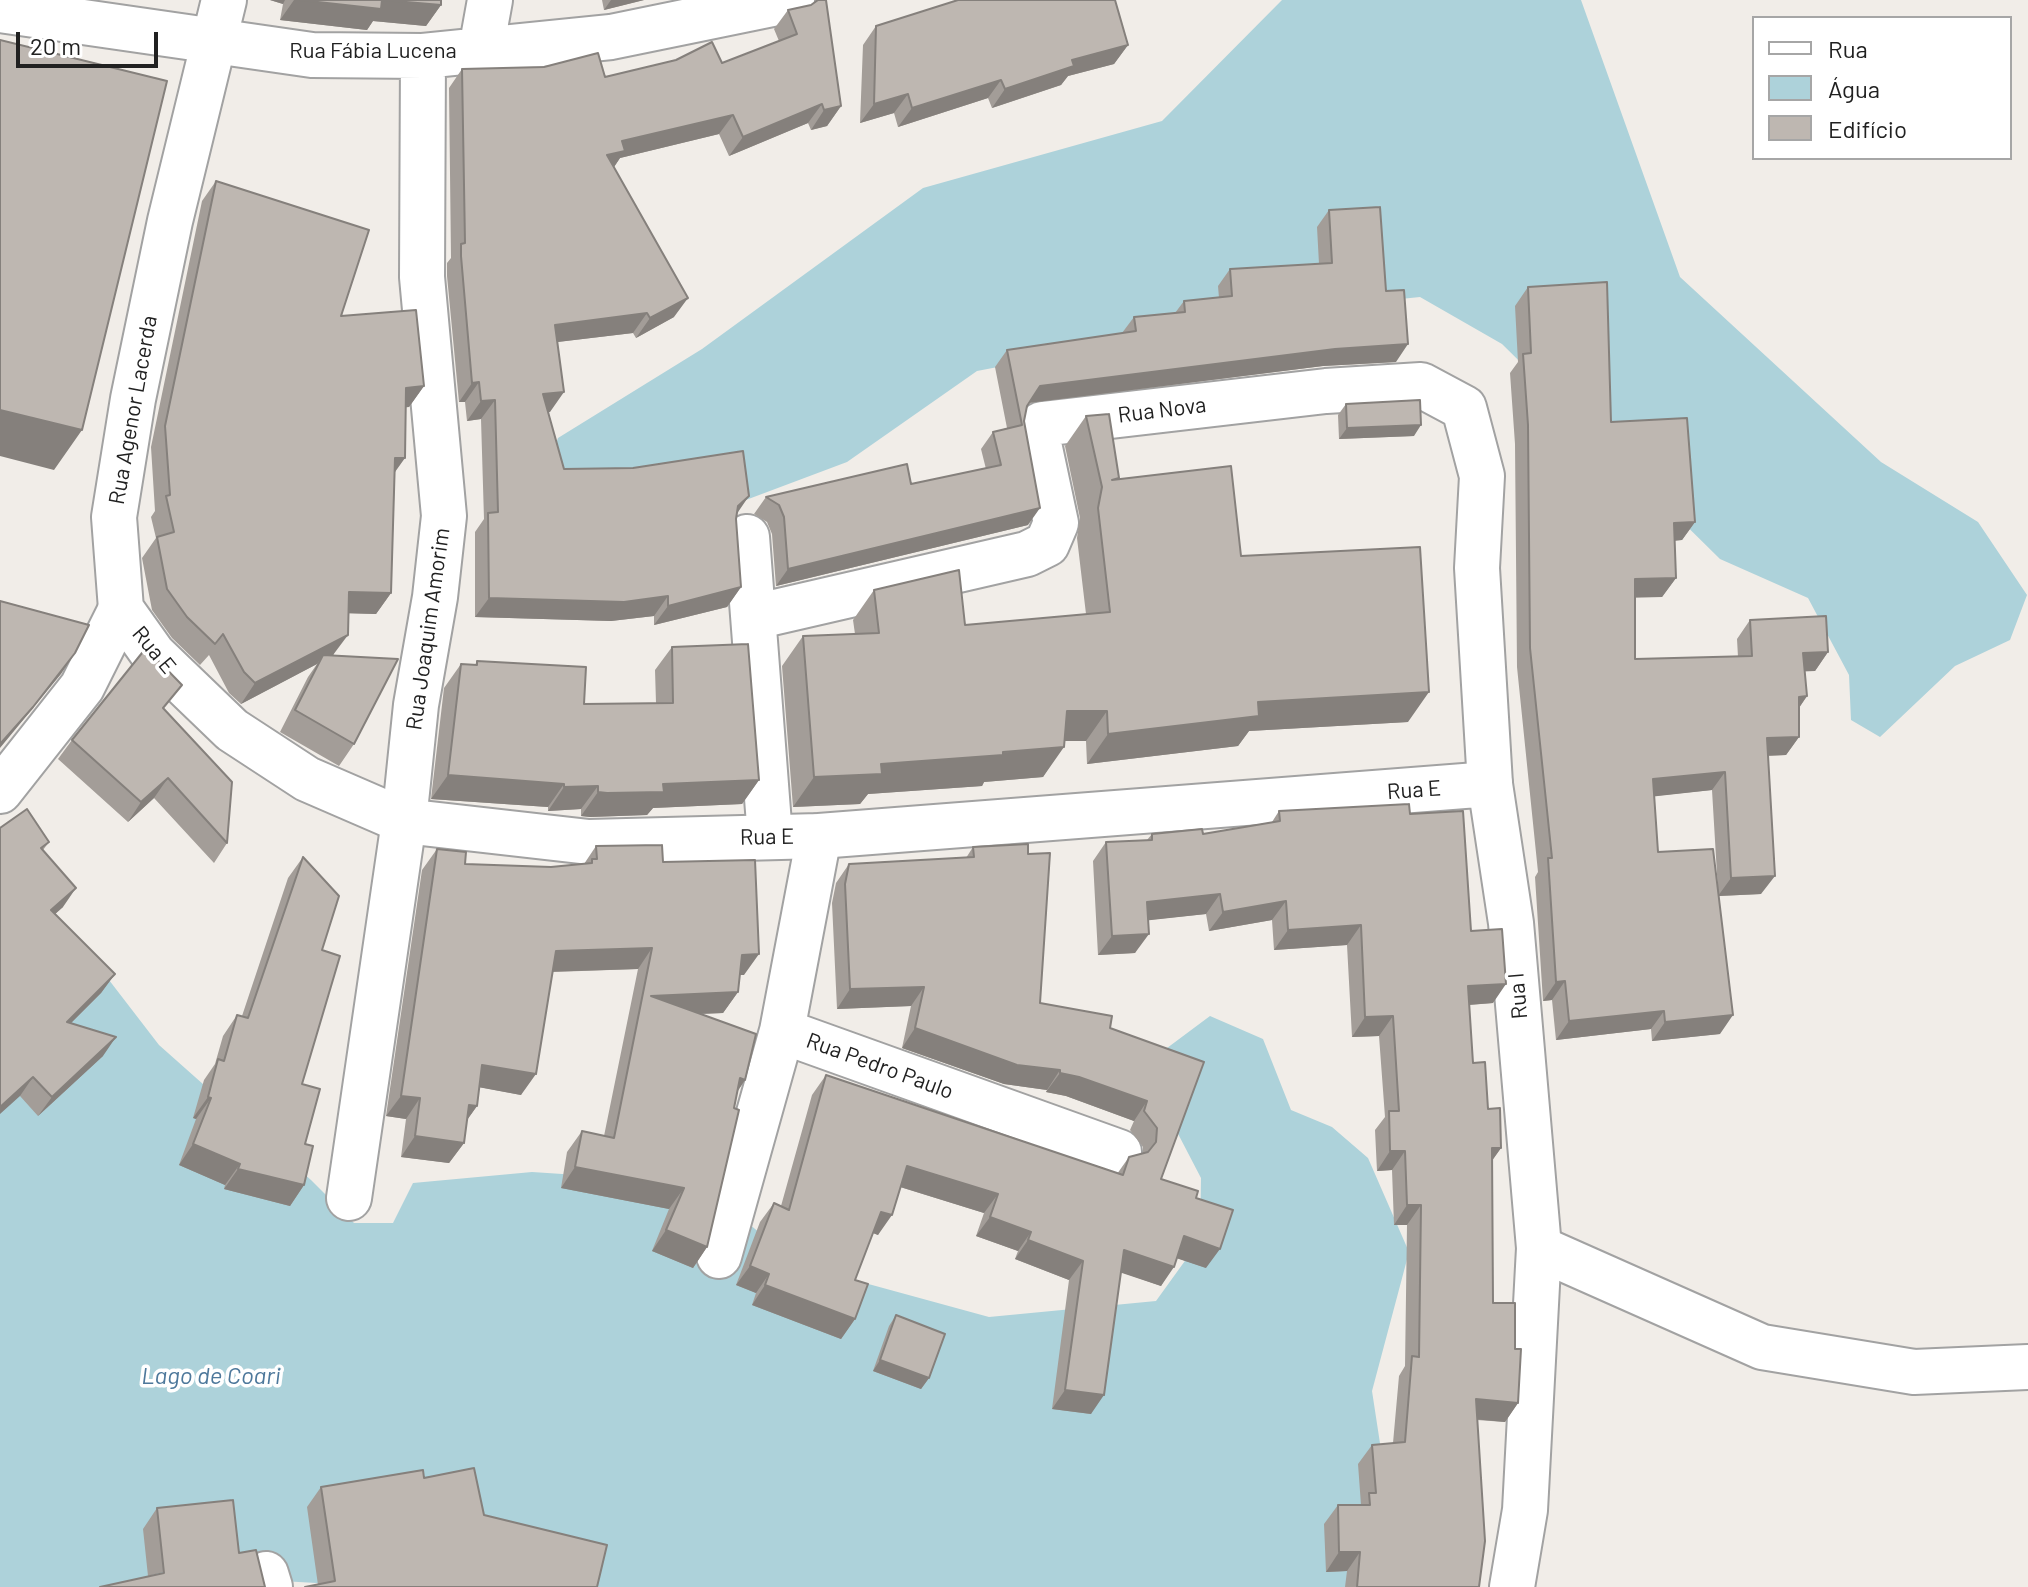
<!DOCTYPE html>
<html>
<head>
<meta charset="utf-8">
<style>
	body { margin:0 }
	#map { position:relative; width:2028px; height:1587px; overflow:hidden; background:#f1ede8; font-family:Barlow,sans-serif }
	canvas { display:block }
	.legend { position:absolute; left:1752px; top:16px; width:260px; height:144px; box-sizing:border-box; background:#fff; border:2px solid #a6a6a6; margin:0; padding:10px 14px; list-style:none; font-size:24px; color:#212121 }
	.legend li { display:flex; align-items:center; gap:16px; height:40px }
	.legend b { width:40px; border:2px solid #a6a6a6 }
	.scale { position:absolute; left:16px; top:32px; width:142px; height:36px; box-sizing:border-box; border:4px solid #212121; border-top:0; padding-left:10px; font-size:24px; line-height:28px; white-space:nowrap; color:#212121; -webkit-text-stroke:6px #fff; paint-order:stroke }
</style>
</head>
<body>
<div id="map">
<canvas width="2028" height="1587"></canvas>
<ul class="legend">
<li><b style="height:10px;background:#fff"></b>Rua</li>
<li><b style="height:22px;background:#add2da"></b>Água</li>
<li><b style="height:22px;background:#beb7b1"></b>Edifício</li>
</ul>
<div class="scale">20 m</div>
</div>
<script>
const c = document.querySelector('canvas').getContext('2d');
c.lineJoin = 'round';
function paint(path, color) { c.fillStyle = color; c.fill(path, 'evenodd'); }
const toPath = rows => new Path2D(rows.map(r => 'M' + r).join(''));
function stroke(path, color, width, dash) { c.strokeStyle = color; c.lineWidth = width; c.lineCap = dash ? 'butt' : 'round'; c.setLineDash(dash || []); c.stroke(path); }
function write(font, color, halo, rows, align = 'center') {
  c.font = font + ' Barlow,sans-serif'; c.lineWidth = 7; c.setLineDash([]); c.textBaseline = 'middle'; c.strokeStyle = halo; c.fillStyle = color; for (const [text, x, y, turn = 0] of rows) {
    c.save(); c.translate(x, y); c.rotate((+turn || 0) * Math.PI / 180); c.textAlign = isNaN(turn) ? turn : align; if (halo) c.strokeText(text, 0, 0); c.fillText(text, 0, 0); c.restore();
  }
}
const water = toPath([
	[1282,0,1581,0,1680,277,1881,462,1978,522,2027,595,2010,640,1955,666,1880,737,1851,720,1849,675,1808,598,1720,559,1502,344,1420,297,1294,310,977,371,847,462,658,533,548,466,558,438,702,349,923,188,1162,121],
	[99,967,159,1045,311,1180,354,1223,393,1223,413,1183,532,1172,699,1183,799,1265,989,1317,1156,1301,1200,1240,1201,1178,1162,1103,1159,1054,1210,1016,1263,1039,1291,1110,1332,1127,1368,1158,1409,1252,1372,1391,1402,1587,387,1587,281,1581,271,1587,0,1587,0,970]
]);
const minor = toPath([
	[0,10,312,55,423,56,611,37,792,0],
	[481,50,490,0],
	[747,537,770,837],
	[754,617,1027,554,1047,544,1056,523,1037,434,1042,424,1326,391,1421,385,1464,408,1482,476,1477,568,1490,784],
	[0,791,82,687,121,609],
	[782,1031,1119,1152],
	[349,1198,404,821,416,705,435,597,444,516,422,277,423,56],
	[1539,1248,1762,1347,1914,1372,2028,1367],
	[719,1256,782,1031,819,836],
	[266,1574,270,1587]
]);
const tertiary = toPath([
	[224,0,170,221,133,399,114,517,121,609,153,654,232,730,307,779,404,821,589,842,819,836,1490,784,1511,923,1539,1248,1525,1510,1512,1587]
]);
const wall = toPath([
	[270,0,441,0,441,5,426,26,373,21,367,30,280,20,283,4],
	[602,0,644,0,604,10],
	[788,10,841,106,827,126,811,130,808,123,729,156,719,134,620,158,614,167,674,317,636,338,633,333,557,342,550,412,548,412,564,469,737,514,736,519,741,587,727,607,654,625,654,616,611,621,475,617,475,532,484,519,481,419,467,421,465,402,459,402,447,276,447,263,451,258,449,88,462,69,605,77,722,63,779,41,774,29],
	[876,26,1128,45,1114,64,1068,76,1061,85,992,108,988,98,898,127,894,113,860,123,863,45],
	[216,181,341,316,424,386,409,407,406,407,395,472,391,593,376,614,349,613,333,656,354,744,339,766,280,732,308,677,317,664,241,704,229,693,209,655,200,665,172,638,152,610,142,558,156,538,151,517,155,511,151,447,202,201],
	[1329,210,1386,291,1396,362,1323,366,1028,403,1027,406,1024,421,1028,525,776,586,772,534,767,522,754,514,766,497,911,484,986,469,981,449,993,432,1007,428,995,367,1007,350,1122,333,1134,317,1175,313,1184,301,1219,298,1218,286,1230,269,1319,264,1317,227],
	[1528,287,1611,422,1695,522,1682,540,1675,541,1676,578,1662,597,1635,597,1635,659,1738,657,1737,639,1750,620,1828,652,1815,671,1805,671,1807,696,1799,708,1799,737,1786,755,1768,756,1761,894,1719,896,1720,1034,1652,1041,1651,1029,1556,1040,1552,1000,1543,1001,1535,877,1538,872,1517,667,1515,444,1510,373,1518,362,1515,306],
	[1712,790,1718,891,1658,852,1654,796],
	[1346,404,1414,436,1339,439,1338,415],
	[1086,416,1119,478,1241,556,1408,722,1249,731,1238,746,1087,764,1086,741,1065,741,1043,777,984,782,982,786,868,794,860,804,793,807,782,666,803,636,855,634,853,620,874,590,965,625,1086,614,1077,538,1080,518,1065,446],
	[672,647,759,780,742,804,653,808,647,815,590,817,581,816,581,809,548,811,548,807,431,799,444,688,461,664,475,665,477,661,584,704,656,703,655,670],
	[164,710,227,843,214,863,154,798,128,822,58,759,72,740],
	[1279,811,1410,814,1471,931,1493,1003,1469,1005,1473,1063,1501,1148,1492,1160,1493,1303,1515,1349,1518,1403,1505,1422,1477,1420,1479,1587,1345,1587,1347,1571,1326,1572,1324,1524,1338,1505,1361,1505,1358,1464,1372,1445,1393,1443,1399,1376,1405,1366,1407,1225,1394,1225,1392,1170,1377,1171,1375,1130,1385,1117,1379,1036,1352,1037,1347,945,1274,950,1272,920,1209,931,1206,914,1148,920,1135,953,1098,955,1093,861,1106,842,1147,840,1152,834,1203,834,1272,822],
	[0,828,49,842,43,850,63,907,55,914,115,974,101,993,71,1023,103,1056,38,1116,20,1096],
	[596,846,663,862,744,975,740,975,738,992,723,1013,701,1014,745,1080,737,1092,707,1247,693,1268,652,1251,669,1209,561,1188,567,1152,582,1131,604,1136,638,969,553,972,521,1095,479,1087,477,1106,467,1120,464,1143,449,1163,401,1157,406,1119,386,1116,422,870,437,849,465,864,551,867,584,864],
	[973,847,1040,1003,1204,1062,1161,1179,1196,1198,1206,1268,1177,1258,1161,1286,1121,1272,1091,1414,1052,1409,1069,1280,1015,1259,1018,1251,976,1236,984,1213,900,1187,878,1235,873,1233,855,1280,855,1319,841,1339,752,1305,756,1293,736,1285,760,1222,774,1203,781,1206,812,1095,826,1075,1117,1174,1129,1157,1143,1154,1143,1147,1130,1130,1134,1121,1066,1096,1046,1092,1047,1090,1004,1084,902,1048,911,1006,837,1009,832,903,836,883,849,864,966,858],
	[303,857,322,950,302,1084,305,1144,304,1185,290,1206,224,1189,225,1185,179,1165,196,1119,193,1118,204,1080,215,1064,223,1036,237,1015,242,1016,288,878],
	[896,1315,929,1378,921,1389,873,1371,889,1326],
	[424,1478,484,1515,597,1587,318,1585,307,1507,321,1487],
	[157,1508,239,1553,148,1576,143,1529]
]);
const shadedWall = toPath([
	[270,0,285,0,283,4],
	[294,0,382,0,441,5,426,26,373,21,367,30,280,20],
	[611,0,644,0,604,10],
	[1128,45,1114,64,1068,76,1061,85,992,108,1005,89,1072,60],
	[1001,80,988,98,898,127,912,108],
	[908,94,894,113,860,123,874,104],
	[822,104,808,123,729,156,743,137],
	[841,106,827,126,811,130,824,110],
	[733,115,719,134,620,158,612,170,607,155,622,141],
	[688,298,674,317,636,338,650,318],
	[647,313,633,333,541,344,555,325],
	[1408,344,1396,362,1323,366,1028,403,1040,386,1335,349],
	[479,382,465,402,459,402,472,383],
	[424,386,409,407,391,409,406,388],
	[564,392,550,412,529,414,543,394],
	[495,400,481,419,467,421,481,401],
	[0,410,82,430,54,470,0,456],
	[1421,425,1414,436,1339,439,1347,428],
	[395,458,405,458,390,479],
	[749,496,736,515,738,506],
	[1040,508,1028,525,776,586,788,569],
	[1695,522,1682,540,1661,541,1674,523],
	[1676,578,1662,597,1622,598,1635,579],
	[741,587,727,607,654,625,668,606],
	[349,592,391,593,376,614,335,613],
	[668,596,654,616,611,621,475,617,489,598],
	[348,635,333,655,323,655,317,664,241,704,255,683],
	[1828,652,1815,671,1790,672,1803,653],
	[75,653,61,674,0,748,0,744],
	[1429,692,1408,722,1249,731,1238,746,1087,764,1108,734,1258,702],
	[1807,696,1794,715,1799,697],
	[1067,711,1107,711,1086,741,1046,741],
	[1799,737,1786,755,1754,756,1767,738],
	[1064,747,1043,777,984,782,982,786,868,794,860,804,793,807,814,777,881,764],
	[1725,772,1712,790,1640,798,1653,779],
	[448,775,564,784,548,807,431,799],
	[168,778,154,798,128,822,141,802],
	[759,780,742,804,653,808,647,815,590,817,581,816,598,792,663,784],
	[598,786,581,809,548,811,564,787],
	[1775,876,1761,894,1718,896,1731,878],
	[76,888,63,907,37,930,51,910],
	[1220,894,1206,914,1133,922,1147,902],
	[1286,901,1272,920,1209,931,1223,912],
	[1361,925,1347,945,1274,950,1288,930],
	[1149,934,1135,953,1098,955,1112,936],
	[652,948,638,969,542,972,556,951],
	[759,954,744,975,727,975,742,955],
	[115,974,101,993,53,1041,67,1022],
	[1565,981,1552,1000,1543,1001,1556,982],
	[1506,984,1493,1003,1454,1006,1468,986],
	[924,987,911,1006,837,1009,850,989],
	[738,992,723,1013,639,1016,651,996],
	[1664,1011,1651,1029,1556,1040,1569,1021],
	[1733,1015,1720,1034,1652,1041,1665,1022],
	[1393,1016,1379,1036,1352,1037,1365,1017],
	[915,1028,1060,1070,1047,1090,1004,1084,902,1048],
	[116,1037,103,1056,38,1116,52,1097],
	[482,1065,536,1074,521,1095,467,1085],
	[1060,1073,1079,1077,1147,1101,1134,1121,1066,1096,1046,1092],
	[33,1077,20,1096,0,1114,0,1107],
	[740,1078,745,1080,731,1101],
	[401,1096,420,1098,406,1119,386,1116],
	[208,1097,211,1098,196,1119,193,1118],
	[469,1105,477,1106,462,1127],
	[415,1136,464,1143,449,1163,401,1157],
	[193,1144,240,1164,225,1185,179,1165],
	[1492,1148,1501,1148,1487,1168],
	[1390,1151,1405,1151,1392,1170,1377,1171],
	[907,1166,998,1194,984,1213,894,1185],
	[575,1167,684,1188,669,1209,561,1188],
	[238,1169,304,1185,290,1206,224,1189],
	[1407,1205,1421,1205,1407,1225,1394,1225],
	[881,1212,892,1215,878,1235,868,1231],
	[990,1217,1031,1232,1018,1251,976,1236],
	[666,1230,707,1247,693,1268,652,1251],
	[1184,1236,1220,1249,1206,1268,1170,1256],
	[1028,1240,1083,1261,1069,1280,1015,1259],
	[1124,1250,1174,1267,1161,1286,1110,1269],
	[750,1266,769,1274,756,1293,736,1285],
	[765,1285,855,1319,841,1339,752,1305],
	[880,1360,929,1378,921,1389,873,1371],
	[1065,1390,1104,1395,1091,1414,1052,1409],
	[1476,1399,1518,1403,1505,1422,1462,1418],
	[1339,1552,1360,1552,1347,1571,1326,1572]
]);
const building = toPath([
	[300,0,382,0,381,9,300,0],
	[383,0,441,0,441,5,383,0],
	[818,0,826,0,841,106,824,110,822,104,743,137,733,115,622,141,625,151,607,155,688,298,650,318,647,313,555,325,564,392,543,394,564,469,633,468,743,451,749,496,738,506,736,519,741,587,668,606,668,596,624,602,489,598,488,513,498,512,495,400,481,401,479,382,472,383,461,256,461,244,465,243,462,69,544,67,598,53,605,77,676,60,712,42,722,63,797,34,788,10,811,5,818,0],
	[958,0,1115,0,1128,45,1072,60,1074,66,1005,89,1001,80,912,108,908,94,874,104,876,26,958,0],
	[0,40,167,81,82,430,0,410,0,40],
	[216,181,369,230,341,316,416,310,424,386,406,388,405,458,395,458,391,593,349,592,348,635,255,683,244,672,223,634,215,644,187,617,167,589,157,537,174,532,166,496,170,495,165,426,216,181],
	[1380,207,1386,291,1404,290,1408,344,1335,349,1040,386,1027,406,1024,421,1040,508,788,569,784,517,779,505,766,497,907,464,911,484,1001,465,993,432,1022,425,1007,350,1136,331,1134,317,1185,312,1184,301,1232,296,1230,269,1332,263,1329,210,1380,207],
	[1607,282,1611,422,1687,418,1695,522,1674,523,1676,578,1635,579,1635,659,1752,656,1750,620,1826,616,1828,652,1803,653,1807,696,1799,697,1799,737,1767,738,1775,876,1731,878,1725,772,1653,779,1658,852,1713,849,1733,1015,1665,1022,1664,1011,1569,1021,1565,981,1556,982,1548,858,1552,858,1530,648,1528,425,1523,354,1531,353,1528,287,1607,282],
	[1420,400,1421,425,1347,428,1346,404,1420,400],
	[1109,414,1119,478,1112,480,1231,466,1241,556,1420,547,1429,692,1258,702,1259,716,1108,734,1107,711,1067,711,1064,747,1003,752,1003,755,881,764,882,774,814,777,803,636,879,633,874,590,959,570,965,625,1110,612,1098,508,1102,487,1086,416,1109,414],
	[0,601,89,625,75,653,33,707,0,744,0,601],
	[748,644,759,780,663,784,664,792,607,793,598,792,598,786,564,787,564,784,448,775,461,664,477,665,477,661,586,667,584,704,673,703,672,647,748,644],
	[146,648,182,685,163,708,232,782,227,843,168,778,141,802,72,740,146,648],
	[323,655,398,659,354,744,295,710,323,655],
	[1409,804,1410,814,1463,811,1471,931,1502,929,1506,984,1468,986,1473,1063,1485,1062,1488,1109,1500,1108,1501,1148,1492,1148,1493,1303,1515,1303,1515,1349,1521,1349,1518,1403,1476,1399,1485,1541,1479,1587,1357,1587,1360,1552,1339,1552,1338,1505,1370,1505,1369,1493,1376,1493,1372,1445,1405,1442,1412,1356,1419,1357,1421,1205,1407,1205,1405,1151,1390,1151,1389,1111,1399,1111,1393,1016,1365,1017,1361,925,1288,930,1286,901,1223,912,1220,894,1147,902,1149,934,1112,936,1106,842,1152,840,1152,834,1202,829,1203,834,1280,821,1279,811,1409,804],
	[27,809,49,842,41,848,76,888,51,910,115,974,67,1022,116,1037,52,1097,33,1077,0,1107,0,828,27,809],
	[1028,844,1028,854,1050,853,1040,1003,1112,1016,1110,1028,1204,1062,1161,1179,1198,1191,1196,1198,1233,1210,1220,1249,1184,1236,1174,1267,1124,1250,1104,1395,1065,1390,1083,1261,1028,1240,1031,1232,990,1217,998,1194,907,1166,892,1215,881,1212,855,1280,868,1284,855,1319,765,1285,769,1274,750,1266,774,1203,789,1210,826,1075,1123,1175,1129,1157,1148,1152,1156,1142,1157,1128,1144,1111,1147,1101,1079,1077,1060,1073,1060,1070,1017,1065,915,1028,924,987,850,989,845,884,849,864,974,857,973,847,1028,844],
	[662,845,663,862,755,860,759,954,742,955,738,992,651,996,756,1034,745,1080,740,1078,734,1108,739,1110,707,1247,666,1230,684,1188,575,1167,582,1131,614,1138,652,948,556,951,536,1074,482,1065,477,1106,469,1105,464,1143,415,1136,420,1098,401,1096,437,849,466,852,465,864,551,867,592,863,592,859,597,859,596,846,662,845],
	[303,857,339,896,322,950,340,956,302,1084,320,1089,305,1144,313,1146,304,1185,238,1169,240,1164,193,1144,211,1098,208,1097,218,1059,224,1061,237,1015,248,1018,303,857],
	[896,1315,945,1334,929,1378,880,1360,896,1315],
	[474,1468,484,1515,607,1545,597,1587,305,1587,335,1581,321,1487,423,1470,424,1478,474,1468],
	[233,1500,239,1553,256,1550,265,1587,100,1587,164,1573,157,1508,233,1500]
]);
const streetNames = [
	["Rua Fábia Lucena",373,51],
	["Rua Agenor Lacerda",133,410,-80],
	["Rua Nova",1162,410,-7],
	["Rua Joaquim Amorim",428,629,-82],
	["Rua E",154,650,50],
	["Rua E",1414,790,-4],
	["Rua E",767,837,-1],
	["Rua I",1518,996,-95],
	["Rua Pedro Paulo",880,1066,20]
];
const waterNames = [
	["Lago de Coari",211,1376]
];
paint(water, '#add2da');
stroke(minor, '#a2a2a2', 48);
stroke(tertiary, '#a2a2a2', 48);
stroke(minor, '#fff', 44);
stroke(tertiary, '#fff', 44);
paint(wall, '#a39d98');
paint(shadedWall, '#85807c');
paint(building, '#beb7b1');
stroke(building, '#85807c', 2);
write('22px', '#212121', '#fff', streetNames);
write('italic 24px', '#4d789b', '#fff', waterNames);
</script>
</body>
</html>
